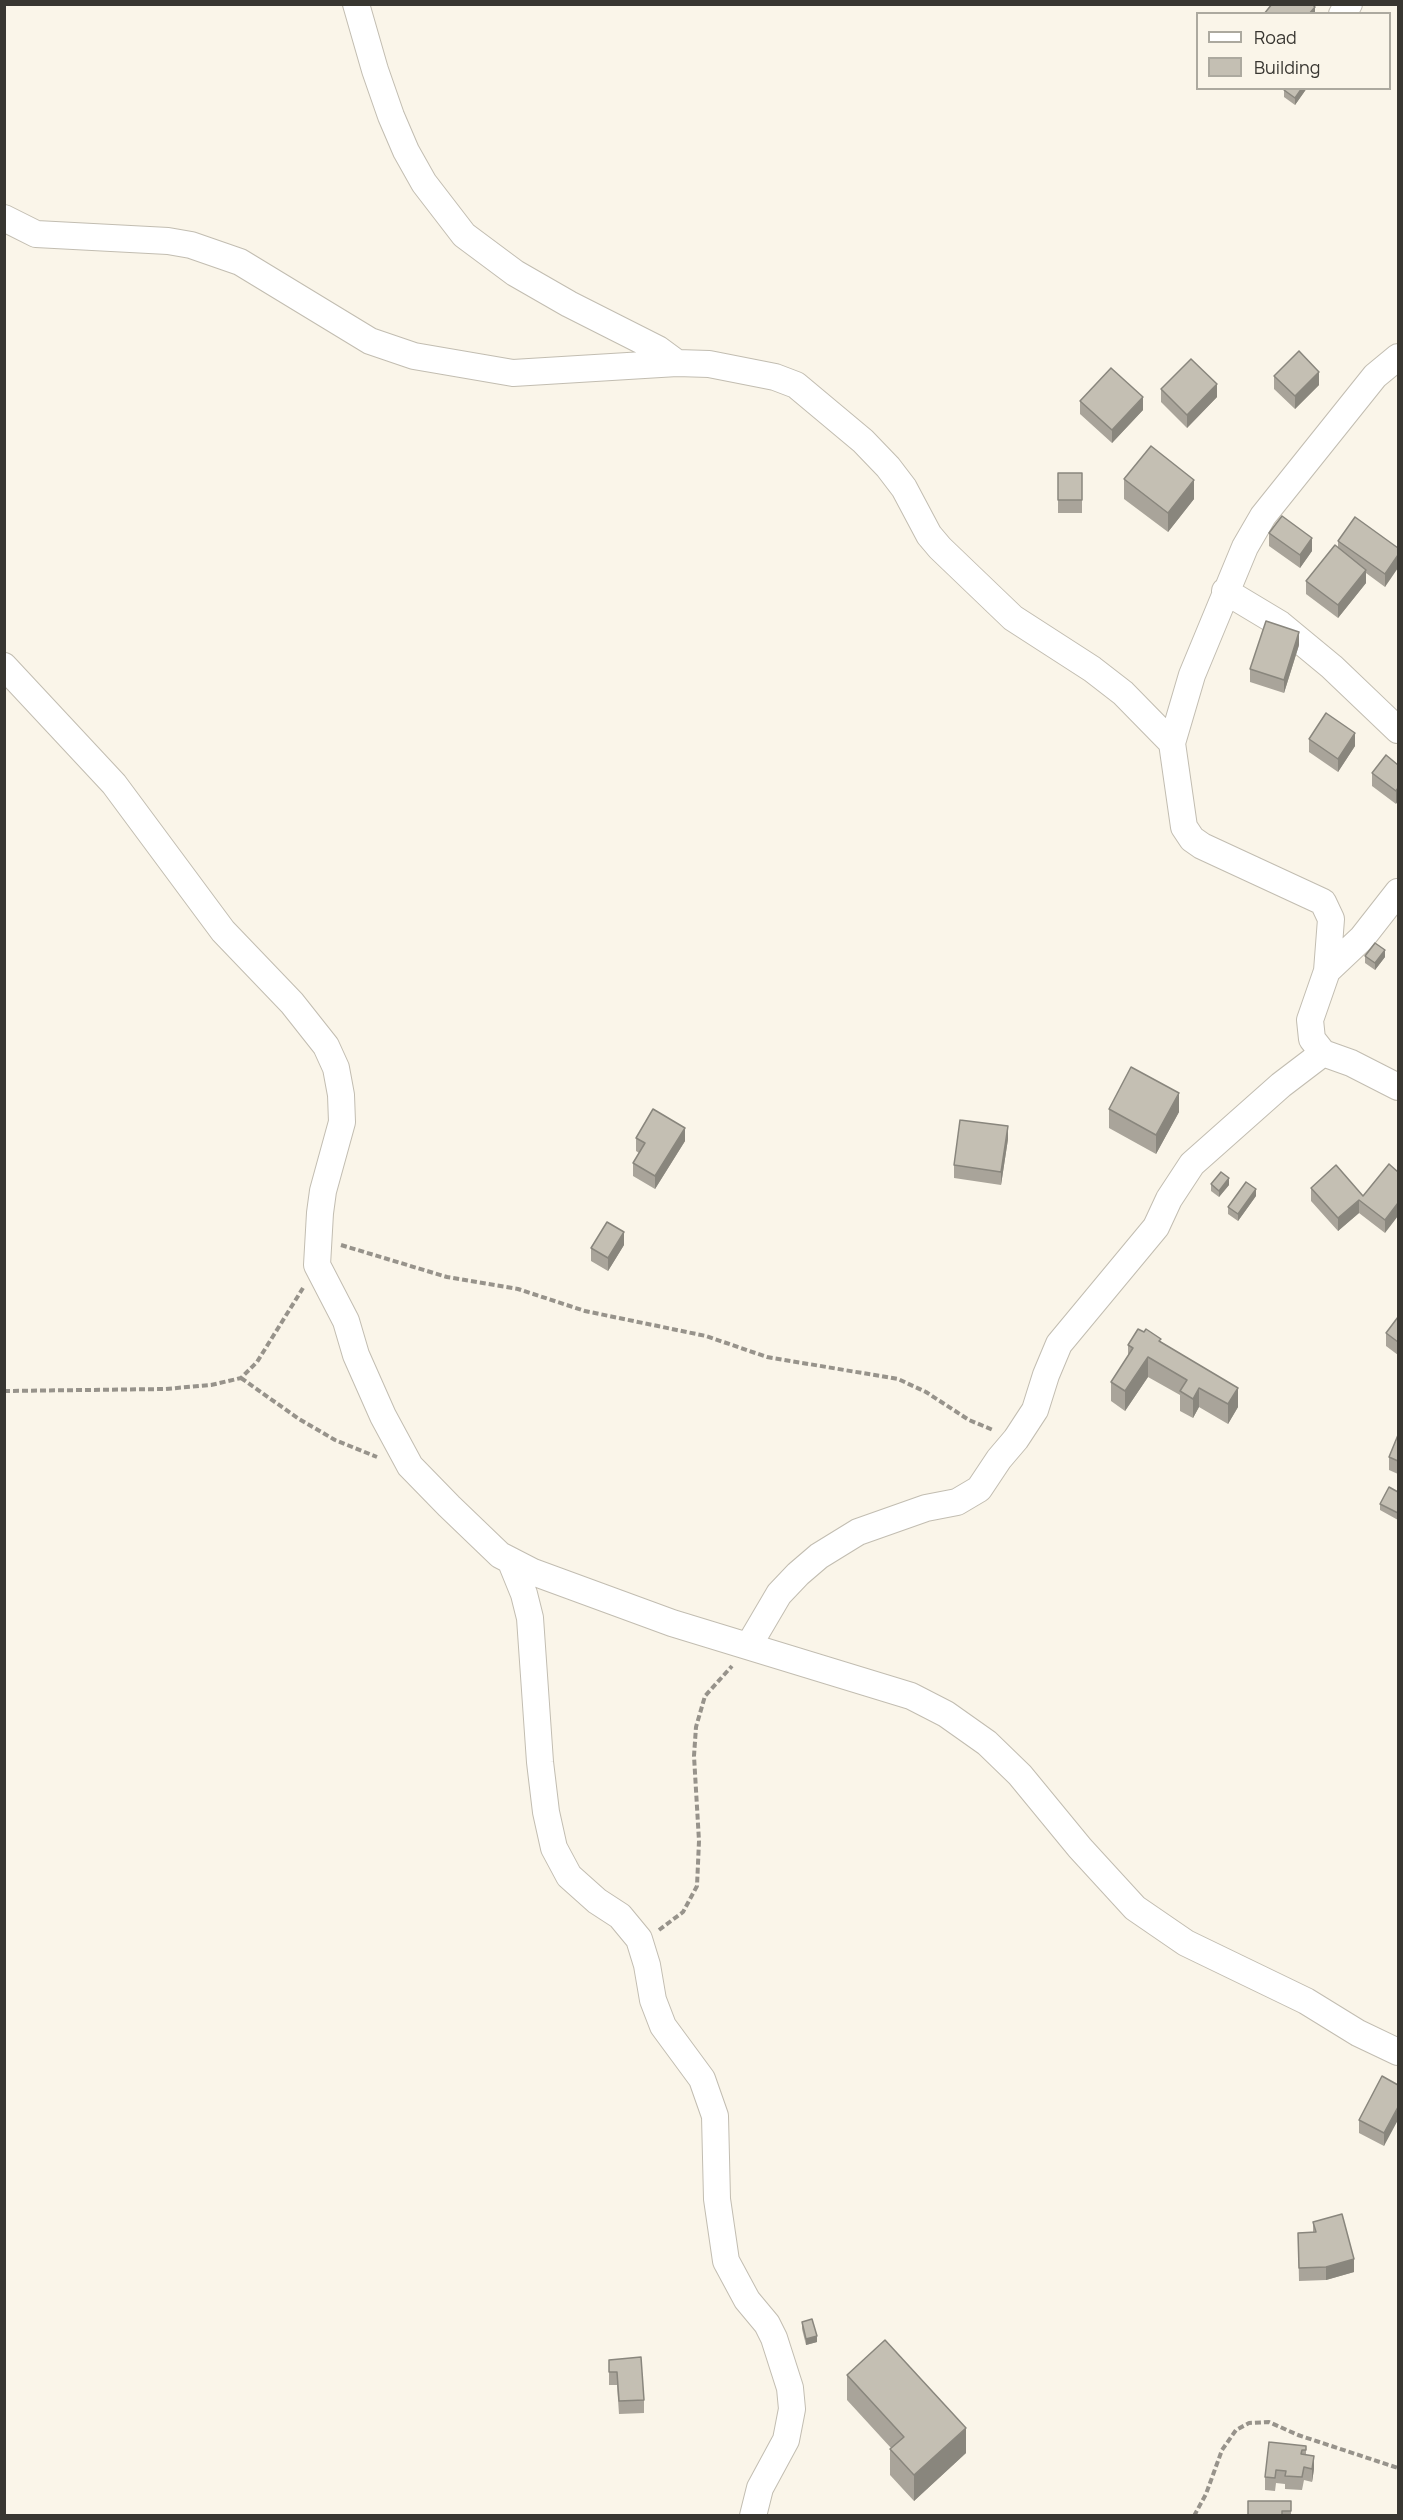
<!DOCTYPE html>
<html>
<head>
<meta charset="utf-8">
<style>
	body { margin:0 }
	#map { position:relative; width:1403px; height:2520px; overflow:hidden; background:#faf5e9; font-family:Manrope,sans-serif }
	canvas { display:block }
	.frame { position:absolute; inset:0; border:6px solid #383631; pointer-events:none }
	.legend { position:absolute; left:1196px; top:12px; width:195px; height:78px; box-sizing:border-box; background:#faf5e9; border:2px solid #aca99f; margin:0; padding:8px 10px; list-style:none; font-size:18px; color:#383631 }
	.legend li { display:flex; align-items:center; gap:12px; height:30px }
	.legend b { width:30px; border:2px solid #aca99f }
</style>
</head>
<body>
<div id="map">
<canvas width="1403" height="2520"></canvas>
<div class="frame"></div>
<ul class="legend">
<li><b style="height:8px;background:#fff"></b>Road</li>
<li><b style="height:16px;background:#c4bfb3"></b>Building</li>
</ul>
</div>
<script>
const c = document.querySelector('canvas').getContext('2d');
c.lineJoin = 'round';
const toPath = rows => new Path2D(rows.map(r => 'M' + r).join(''));
function stroke(path, color, width, dash) { c.strokeStyle = color; c.lineWidth = width; c.lineCap = dash ? 'butt' : 'round'; c.setLineDash(dash || []); c.stroke(path); }
function paint(path, color) { c.fillStyle = color; c.fill(path, 'evenodd'); }
const path = toPath([
	[341,1245,447,1277,518,1289,585,1311,706,1336,767,1357,898,1379,926,1392,969,1420,993,1430],
	[241,1378,299,1419,335,1440,377,1457],
	[4,1391,165,1389,211,1385,241,1378,257,1362,303,1288],
	[659,1930,683,1912,697,1886,699,1841,694,1756,696,1727,705,1696,732,1666],
	[1194,2516,1206,2494,1222,2450,1236,2430,1249,2423,1269,2422,1298,2435,1398,2468]
]);
const minor = toPath([
	[356,4,375,70,391,116,406,151,424,183,464,235,515,273,569,304,658,349,677,363],
	[1342,14,1349,4],
	[4,218,36,234,168,241,191,245,240,262,370,341,414,356,513,373,677,363,709,364,775,377,796,385,863,441,888,467,904,488,929,535,940,548,1013,618,1092,669,1123,693,1172,743,1184,827,1192,839,1202,846,1323,902,1331,919,1327,971],
	[1225,591,1280,624,1332,667,1398,730],
	[4,666,114,784,223,931,292,1003,326,1046,336,1068,341,1095,342,1122,323,1191,320,1213,317,1265,346,1321,356,1355,383,1416,410,1466,449,1506,500,1555,533,1572,672,1623,911,1696,946,1714,987,1743,1020,1775,1080,1848,1135,1908,1186,1943,1306,2001,1358,2033,1398,2052],
	[1172,743,1192,675,1245,547,1263,516,1375,376,1398,357],
	[1398,892,1362,938,1327,971,1310,1020,1312,1039,1323,1053,1351,1063,1398,1087],
	[511,1562,524,1594,530,1618,540,1762,546,1812,554,1848,569,1876,597,1901,620,1916,639,1939,647,1965,653,2000,663,2026,702,2079,715,2116,717,2199,726,2261,747,2300,767,2324,774,2338,790,2388,792,2409,786,2440,760,2488,753,2516],
	[749,1645,779,1594,798,1574,819,1556,858,1532,926,1508,957,1502,979,1489,999,1459,1016,1439,1035,1410,1046,1375,1059,1344,1156,1227,1169,1199,1192,1164,1281,1085,1323,1053]
]);
const wall = toPath([
	[1307,88,1295,105,1284,97,1284,90],
	[1274,376,1319,385,1295,409,1274,389],
	[1161,389,1217,397,1187,428,1161,402],
	[1080,401,1143,410,1112,443,1080,414],
	[1058,473,1082,473,1082,513,1058,513],
	[1124,479,1194,499,1168,532,1124,499],
	[1269,533,1312,551,1300,568,1269,546],
	[1338,541,1398,548,1385,587,1366,573,1366,583,1338,618,1306,594,1306,581,1338,548],
	[1299,645,1284,693,1250,682,1250,669],
	[1309,739,1355,746,1338,772,1309,752],
	[1398,765,1396,804,1372,786,1372,773],
	[1365,956,1385,957,1375,970,1365,963],
	[1109,1109,1179,1112,1156,1154,1109,1128],
	[636,1138,685,1141,655,1189,633,1176,633,1163,639,1153,636,1151],
	[1008,1139,1001,1185,954,1178,954,1165],
	[1389,1164,1385,1233,1359,1213,1338,1231,1311,1201,1311,1188,1363,1196],
	[1211,1184,1229,1185,1219,1197,1211,1191],
	[1256,1196,1238,1221,1228,1214,1228,1207],
	[624,1245,608,1271,591,1261,591,1248],
	[1398,1317,1398,1355,1386,1346,1386,1333],
	[1161,1342,1238,1407,1228,1424,1199,1407,1193,1418,1180,1411,1180,1395,1148,1377,1125,1411,1111,1401,1111,1382,1128,1356,1128,1345],
	[1398,1435,1398,1474,1389,1470,1389,1457],
	[1398,1492,1398,1520,1380,1510,1380,1504],
	[1398,2085,1384,2146,1359,2133,1359,2120],
	[1313,2222,1354,2272,1326,2280,1299,2281,1298,2233,1313,2232],
	[802,2322,817,2342,806,2345,802,2329],
	[609,2360,644,2400,644,2413,619,2414,617,2385,609,2385],
	[847,2375,966,2453,914,2501,890,2475,890,2449,891,2448,847,2400],
	[1306,2446,1306,2455,1314,2469,1312,2482,1304,2480,1302,2490,1285,2489,1285,2484,1276,2483,1275,2491,1265,2490,1265,2477],
	[1291,2501,1291,2516,1248,2516]
]);
const shadedWall = toPath([
	[1315,7,1315,14,1309,14],
	[1302,88,1307,88,1295,105,1295,98],
	[1319,372,1319,385,1295,409,1295,396],
	[1217,384,1217,397,1187,428,1187,415],
	[1143,397,1143,410,1112,443,1112,430],
	[1194,480,1194,499,1168,532,1168,513],
	[1312,538,1312,551,1300,568,1300,555],
	[1398,555,1398,568,1385,587,1385,574],
	[1366,570,1366,583,1338,618,1338,605],
	[1299,632,1299,645,1284,693,1284,680],
	[1355,733,1355,746,1338,772,1338,759],
	[1398,788,1398,801,1396,804,1396,791],
	[1385,950,1385,957,1375,970,1375,963],
	[1179,1093,1179,1112,1156,1154,1156,1135],
	[1008,1126,1008,1139,1001,1185,1001,1172],
	[685,1128,685,1141,655,1189,655,1176],
	[1229,1178,1229,1185,1219,1197,1219,1191],
	[1256,1189,1256,1196,1238,1221,1238,1214],
	[1359,1200,1359,1213,1338,1231,1338,1218],
	[1398,1203,1398,1216,1385,1233,1385,1220],
	[624,1232,624,1245,608,1271,608,1258],
	[1148,1357,1148,1377,1125,1411,1125,1391],
	[1199,1388,1199,1407,1193,1418,1193,1399],
	[1238,1388,1238,1407,1228,1424,1228,1404],
	[1398,2107,1398,2120,1384,2146,1384,2133],
	[1354,2259,1354,2272,1326,2280,1326,2267],
	[817,2336,817,2342,806,2345,806,2339],
	[966,2428,966,2453,914,2501,914,2475],
	[1314,2456,1314,2469,1312,2482,1312,2469]
]);
const building = toPath([
	[1272,4,1312,4,1315,7,1309,14,1264,14,1272,4],
	[1286,88,1302,88,1295,98,1284,90,1286,88],
	[1299,351,1319,372,1295,396,1274,376,1299,351],
	[1191,359,1217,384,1187,415,1161,389,1191,359],
	[1111,368,1143,397,1112,430,1080,401,1111,368],
	[1151,446,1194,480,1168,513,1124,479,1151,446],
	[1058,473,1082,473,1082,500,1058,500,1058,473],
	[1282,516,1312,538,1300,555,1269,533,1282,516],
	[1355,517,1398,548,1398,555,1385,574,1338,541,1355,517],
	[1335,545,1366,570,1338,605,1306,581,1335,545],
	[1266,621,1299,632,1284,680,1250,669,1266,621],
	[1326,713,1355,733,1338,759,1309,739,1326,713],
	[1386,755,1398,765,1398,788,1396,791,1372,773,1386,755],
	[1375,943,1385,950,1375,963,1365,956,1375,943],
	[1131,1067,1179,1093,1156,1135,1109,1109,1131,1067],
	[653,1109,685,1128,655,1176,633,1163,645,1143,636,1138,653,1109],
	[960,1120,1008,1126,1001,1172,954,1165,960,1120],
	[1389,1164,1398,1172,1398,1203,1385,1220,1359,1200,1338,1218,1311,1188,1336,1165,1363,1196,1389,1164],
	[1221,1172,1229,1178,1219,1191,1211,1184,1221,1172],
	[1246,1182,1256,1189,1238,1214,1228,1207,1246,1182],
	[607,1222,624,1232,608,1258,591,1248,607,1222],
	[1398,1317,1398,1342,1386,1333,1398,1317],
	[1138,1329,1144,1332,1146,1329,1161,1339,1159,1341,1238,1388,1228,1404,1199,1388,1193,1399,1180,1391,1187,1380,1148,1357,1125,1391,1111,1382,1133,1348,1128,1345,1138,1329],
	[1398,1435,1398,1461,1389,1457,1398,1435],
	[1389,1487,1398,1492,1398,1513,1380,1504,1389,1487],
	[1382,2076,1398,2085,1398,2107,1384,2133,1359,2120,1382,2076],
	[1342,2214,1354,2259,1326,2267,1299,2268,1298,2233,1316,2232,1313,2222,1342,2214],
	[812,2319,817,2336,806,2339,802,2322,812,2319],
	[885,2340,966,2428,914,2475,890,2449,904,2437,847,2375,885,2340],
	[641,2357,644,2400,619,2401,617,2372,609,2372,609,2360,641,2357],
	[1269,2442,1306,2446,1306,2450,1302,2450,1301,2454,1314,2456,1312,2469,1304,2467,1302,2477,1285,2476,1286,2471,1276,2470,1275,2478,1265,2477,1269,2442],
	[1248,2501,1291,2501,1291,2511,1282,2511,1282,2516,1248,2516,1248,2501]
]);
stroke(minor, '#c2bdb1', 28);
stroke(path, '#97938b', 4, [6, 3]);
stroke(minor, '#fff', 26);
paint(wall, '#a9a49a');
paint(shadedWall, '#89867d');
paint(building, '#c4bfb3');
stroke(building, '#89867d', 1.5);
</script>
</body>
</html>
